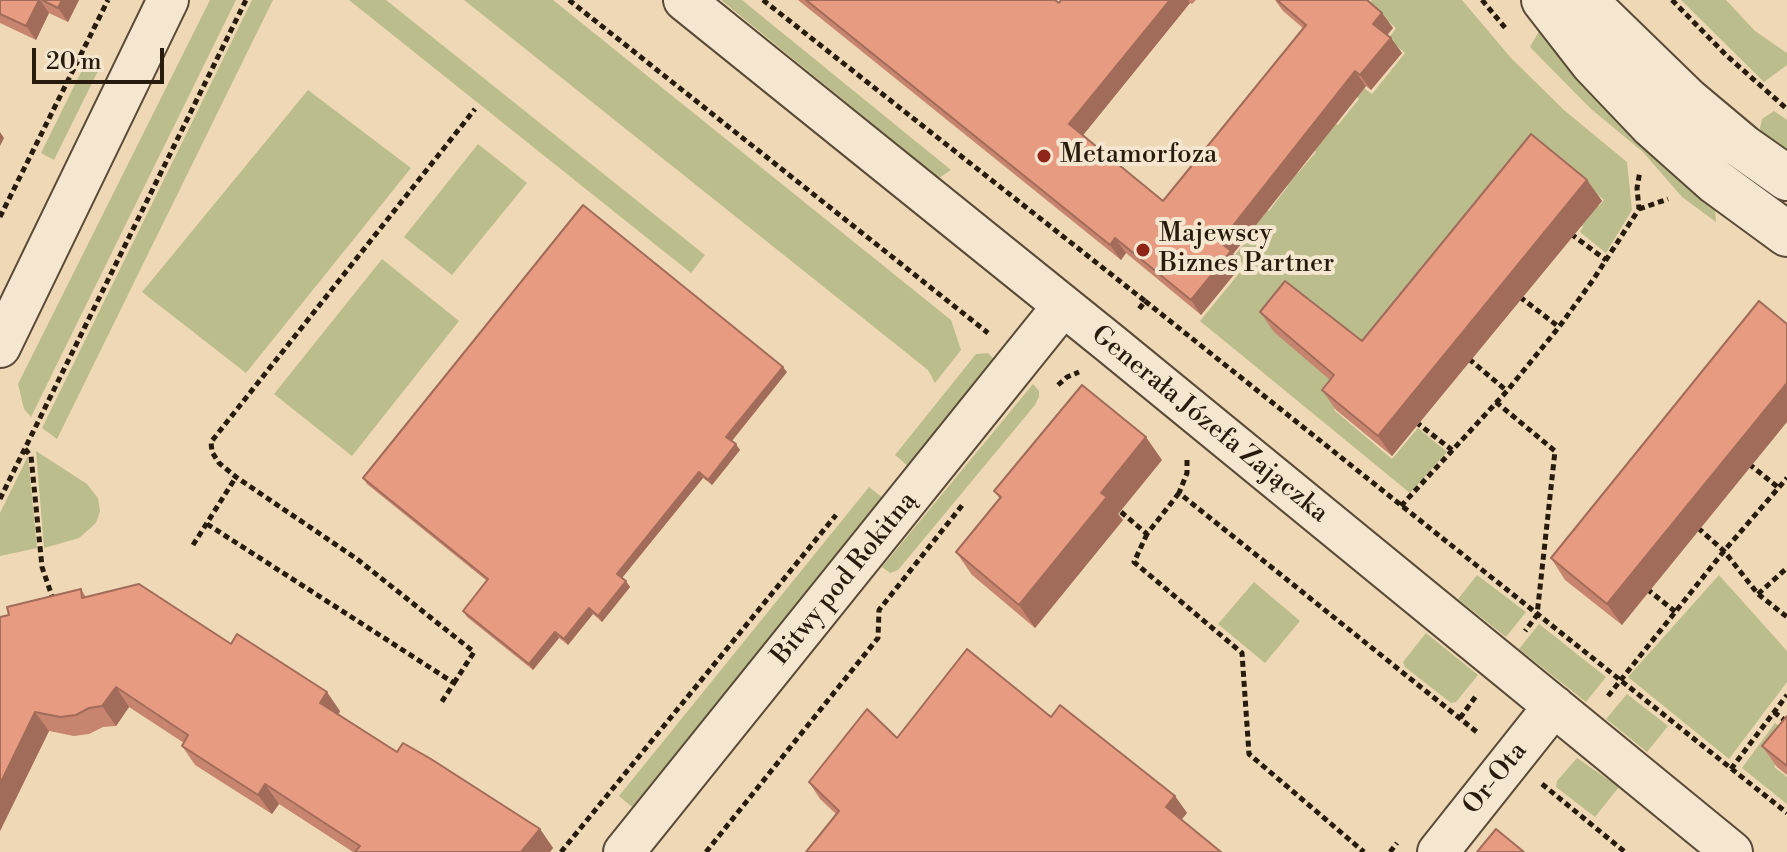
<!DOCTYPE html>
<html>
<head>
<meta charset="utf-8">
<style>
	body { margin:0 }
	#map { position:relative; width:1787px; height:852px; overflow:hidden; background:#efd8b5; font-family:"Libre Bodoni",serif }
	canvas { display:block }
	.scale { position:absolute; left:32px; top:48px; width:132px; height:36px; box-sizing:border-box; border:4px solid #271b0d; border-top:0; padding-left:10px; font-size:24px; line-height:28px; white-space:nowrap; color:#271b0d; -webkit-text-stroke:6px #f5e6cf; paint-order:stroke }
</style>
</head>
<body>
<div id="map">
<canvas width="1787" height="852"></canvas>
<div class="scale">20 m</div>
</div>
<script>
const c = document.querySelector('canvas').getContext('2d');
c.lineJoin = 'round';
function paint(path, color) { c.fillStyle = color; c.fill(path, 'evenodd'); }
const toPath = rows => new Path2D(rows.map(r => 'M' + r).join(''));
function stroke(path, color, width, dash) { c.strokeStyle = color; c.lineWidth = width; c.lineCap = dash ? 'butt' : 'round'; c.setLineDash(dash || []); c.stroke(path); }
function write(font, color, halo, rows, align = 'center') {
  c.font = font + ' "Libre Bodoni",serif'; c.lineWidth = 8; c.setLineDash([]); c.textBaseline = 'middle'; c.strokeStyle = halo; c.fillStyle = color; for (const [text, x, y, turn = 0] of rows) {
    c.save(); c.translate(x, y); c.rotate((+turn || 0) * Math.PI / 180); c.textAlign = isNaN(turn) ? turn : align; if (halo) c.strokeText(text, 0, 0); c.fillText(text, 0, 0); c.restore();
  }
}
const green = toPath([
	[210,0,236,0,31,417,24,409,18,384],
	[252,0,273,0,57,439,42,428],
	[349,0,386,0,705,255,691,273],
	[464,0,553,0,951,320,961,350,935,383,928,370],
	[721,0,742,0,951,170,939,178],
	[1372,0,1462,0,1511,58,1564,110,1627,162,1632,210,1606,253,1580,232,1583,227,1579,223,1595,203,1599,206,1604,200,1545,151,1334,410,1392,459,1418,428,1447,452,1410,493,1200,321,1245,266,1234,256,1252,235,1243,228,1261,205,1269,211,1288,186,1281,178,1290,167,1298,173,1316,152,1310,146,1332,121,1338,125,1359,99,1354,94,1360,85,1372,94,1405,53,1388,39,1396,28,1368,4],
	[1681,0,1726,0,1755,31,1787,53,1787,65,1764,82],
	[1542,26,1715,206,1716,222,1682,197,1643,152,1591,109,1530,47],
	[86,62,99,69,54,160,41,153],
	[308,90,411,168,246,373,142,292],
	[1774,111,1787,120,1787,151,1759,133,1762,119],
	[478,144,527,183,452,275,404,237],
	[382,259,459,321,352,456,274,394],
	[988,353,994,359,908,466,895,455,976,354],
	[1033,384,1039,391,1039,397,1035,405,898,570,890,573,882,567],
	[36,451,87,484,98,498,100,511,96,523,79,538,44,548],
	[28,456,37,548,0,556,0,513],
	[869,487,883,498,632,807,619,796],
	[1477,575,1526,612,1506,637,1458,599],
	[1719,575,1787,651,1787,682,1729,759,1628,677],
	[1254,582,1300,621,1265,663,1218,624],
	[1539,624,1606,677,1586,702,1519,649],
	[1426,633,1478,675,1456,702,1451,703,1405,667,1403,662],
	[1627,694,1668,726,1647,752,1606,719],
	[1775,723,1787,732,1787,751,1774,767,1787,777,1787,804,1742,768],
	[1577,758,1619,787,1595,817,1556,787,1557,781]
]);
const path = toPath([
	[569,0,988,333],
	[763,0,1145,301,1137,312],
	[1482,0,1507,30],
	[1672,0,1727,56,1787,109],
	[1639,209,1668,199],
	[0,217,108,0],
	[1571,234,1606,260],
	[1520,297,1559,327],
	[1145,301,1787,813],
	[1469,359,1507,391],
	[1058,385,1067,377,1079,372],
	[1496,402,1555,451,1537,615,1525,631],
	[1416,422,1452,450],
	[25,449,31,456,42,567,54,602],
	[1187,460,1187,473,1179,493,1478,733],
	[1749,464,1779,488],
	[0,499,246,0],
	[1401,506,1507,391,1559,327,1593,280,1639,209,1637,188,1640,171],
	[1121,512,1147,534,1179,493],
	[207,524,454,683,441,703],
	[1698,528,1724,551,1758,594,1787,617],
	[1147,534,1134,562,1242,653,1249,754,1364,852],
	[193,545,236,477],
	[1647,589,1677,613],
	[1758,594,1787,568],
	[454,683,474,652,357,559,236,477,219,463,212,452,211,442,475,109],
	[1608,696,1724,551,1787,478],
	[1774,712,1787,722],
	[1460,718,1476,696],
	[1731,769,1787,695],
	[1542,784,1625,852],
	[561,852,836,515],
	[706,852,878,638,879,610,964,503],
	[1390,852,1397,843]
]);
const minor = toPath([
	[684,0,1111,344,1732,852],
	[0,347,168,0],
	[624,852,1063,306],
	[1438,852,1554,706]
]);
const tertiary = toPath([
	[1544,0,1593,63,1652,125,1716,182,1787,234],
	[1584,0,1687,100,1743,147,1787,178]
]);
const wall = toPath([
	[0,0,79,0,68,22,49,13,36,40,0,23],
	[798,0,1055,0,1059,3,1061,0,1196,0,1192,4,1190,3,1083,135,1163,201,1304,29,1283,11,1275,0,1369,0,1368,1,1382,13,1393,28,1387,35,1402,53,1371,90,1366,86,1233,254,1241,266,1201,315,1126,253,1121,260],
	[1587,180,1602,201,1392,456,1336,410,1322,390,1330,380,1274,332,1260,312,1362,341],
	[1759,301,1622,625,1565,580,1551,558],
	[787,372,732,441,740,450,712,485,703,478,622,578,630,587,602,622,593,614,568,645,559,638,533,670,467,617,463,611,487,581,367,484,363,478],
	[1162,460,1118,514,1123,520,1035,628,972,575,956,552,1000,499,994,491],
	[81,589,86,597,231,644,340,711,339,714,397,752,540,829,553,848,550,852,353,852,279,804,272,814,195,765,182,746,184,743,129,707,116,726,103,727,89,734,74,736,49,731,0,831,9,615],
	[1787,716,1787,775,1777,767,1762,746],
	[1051,717,1175,796,1187,813,1181,820,836,814,820,799,809,782,897,738]
]);
const shadedWall = toPath([
	[39,0,40,0,49,13,36,40,26,26],
	[62,0,79,0,68,22,58,8],
	[1170,0,1188,0,1190,3,1080,139,1069,124],
	[1382,13,1393,28,1384,39,1373,24],
	[1391,38,1402,53,1371,90,1360,75],
	[1355,71,1366,86,1233,254,1241,266,1201,315,1191,300,1220,242],
	[0,132,4,138,0,146],
	[1587,180,1602,201,1392,456,1378,436],
	[1115,238,1126,253,1121,260,1110,245],
	[783,367,787,372,730,443,726,437],
	[1787,383,1787,422,1622,625,1607,604],
	[1146,437,1162,460,1118,514,1123,520,1035,628,1019,605,1101,493],
	[736,444,740,450,712,485,708,480],
	[699,472,703,478,621,579,617,574],
	[626,581,630,587,602,622,598,616],
	[589,608,593,614,568,645,564,639],
	[555,632,559,638,533,670,529,664],
	[116,687,129,707,116,726,102,706],
	[327,692,340,711,334,722,320,703],
	[35,712,49,731,0,831,0,784],
	[265,784,279,804,272,814,258,795],
	[1175,796,1187,813,1178,824,1166,807],
	[540,829,553,848,550,852,521,852]
]);
const building = toPath([
	[0,0,39,0,26,26,0,14,0,0],
	[42,0,62,0,58,8,42,0],
	[806,0,1055,0,1059,3,1061,0,1170,0,1069,124,1163,201,1306,25,1277,0,1367,0,1382,13,1373,24,1391,38,1360,75,1355,71,1220,242,1231,251,1191,300,1115,238,1110,245,806,0],
	[1531,134,1587,180,1378,436,1322,390,1334,375,1260,312,1285,281,1362,341,1531,134],
	[583,205,783,367,726,437,736,444,708,480,699,472,617,574,626,581,598,616,589,608,564,639,555,632,529,664,463,611,488,579,363,478,583,205],
	[1759,301,1787,324,1787,383,1607,604,1551,558,1759,301],
	[1082,385,1146,437,1101,493,1107,497,1019,605,956,552,1001,497,994,491,1082,385],
	[139,584,231,644,237,634,327,692,320,703,397,752,403,743,431,759,540,829,521,852,355,852,360,846,265,784,258,795,182,746,188,735,116,687,102,706,89,708,76,715,60,717,35,712,0,784,0,617,9,615,7,607,81,589,82,598,139,584],
	[967,649,1051,717,1060,705,1175,796,1166,807,1221,852,806,852,839,811,809,782,867,709,897,738,967,649],
	[1787,716,1787,766,1762,746,1787,716],
	[1496,829,1524,852,1477,852,1496,829]
]);
const markers = [
	[1044,156,8,"#8f2418"],
	[1143,250,8,"#8f2418"]
];
const poiNames = [
	["Metamorfoza",1060,156],
	["Majewscy",1159,235],
	["Biznes Partner",1159,265]
];
const streetNames = [
	["Generała Józefa Zajączka",1209,425,39],
	["Bitwy pod Rokitną",845,579,-51],
	["Or-Ota",1496,779,-51]
];
paint(green, '#bbbe8c');
stroke(minor, '#594a37', 44);
stroke(tertiary, '#594a37', 48);
stroke(path, '#271b0d', 5, [6, 4]);
stroke(minor, '#f5e6cf', 40);
stroke(tertiary, '#f5e6cf', 44);
paint(wall, '#c7856f');
paint(shadedWall, '#a26c5a');
paint(building, '#e79b81');
stroke(building, '#a26c5a', 2);
for (const [x, y, r, color] of markers) { const dot = new Path2D(); dot.arc(x, y, r, 0, 2 * Math.PI); c.fillStyle = color; c.fill(dot); stroke(dot, '#f5e6cf', 3); }
write('26px', '#271b0d', '#f5e6cf', poiNames, 'left');
write('26px', '#271b0d', '#f5e6cf', streetNames);
</script>
</body>
</html>
